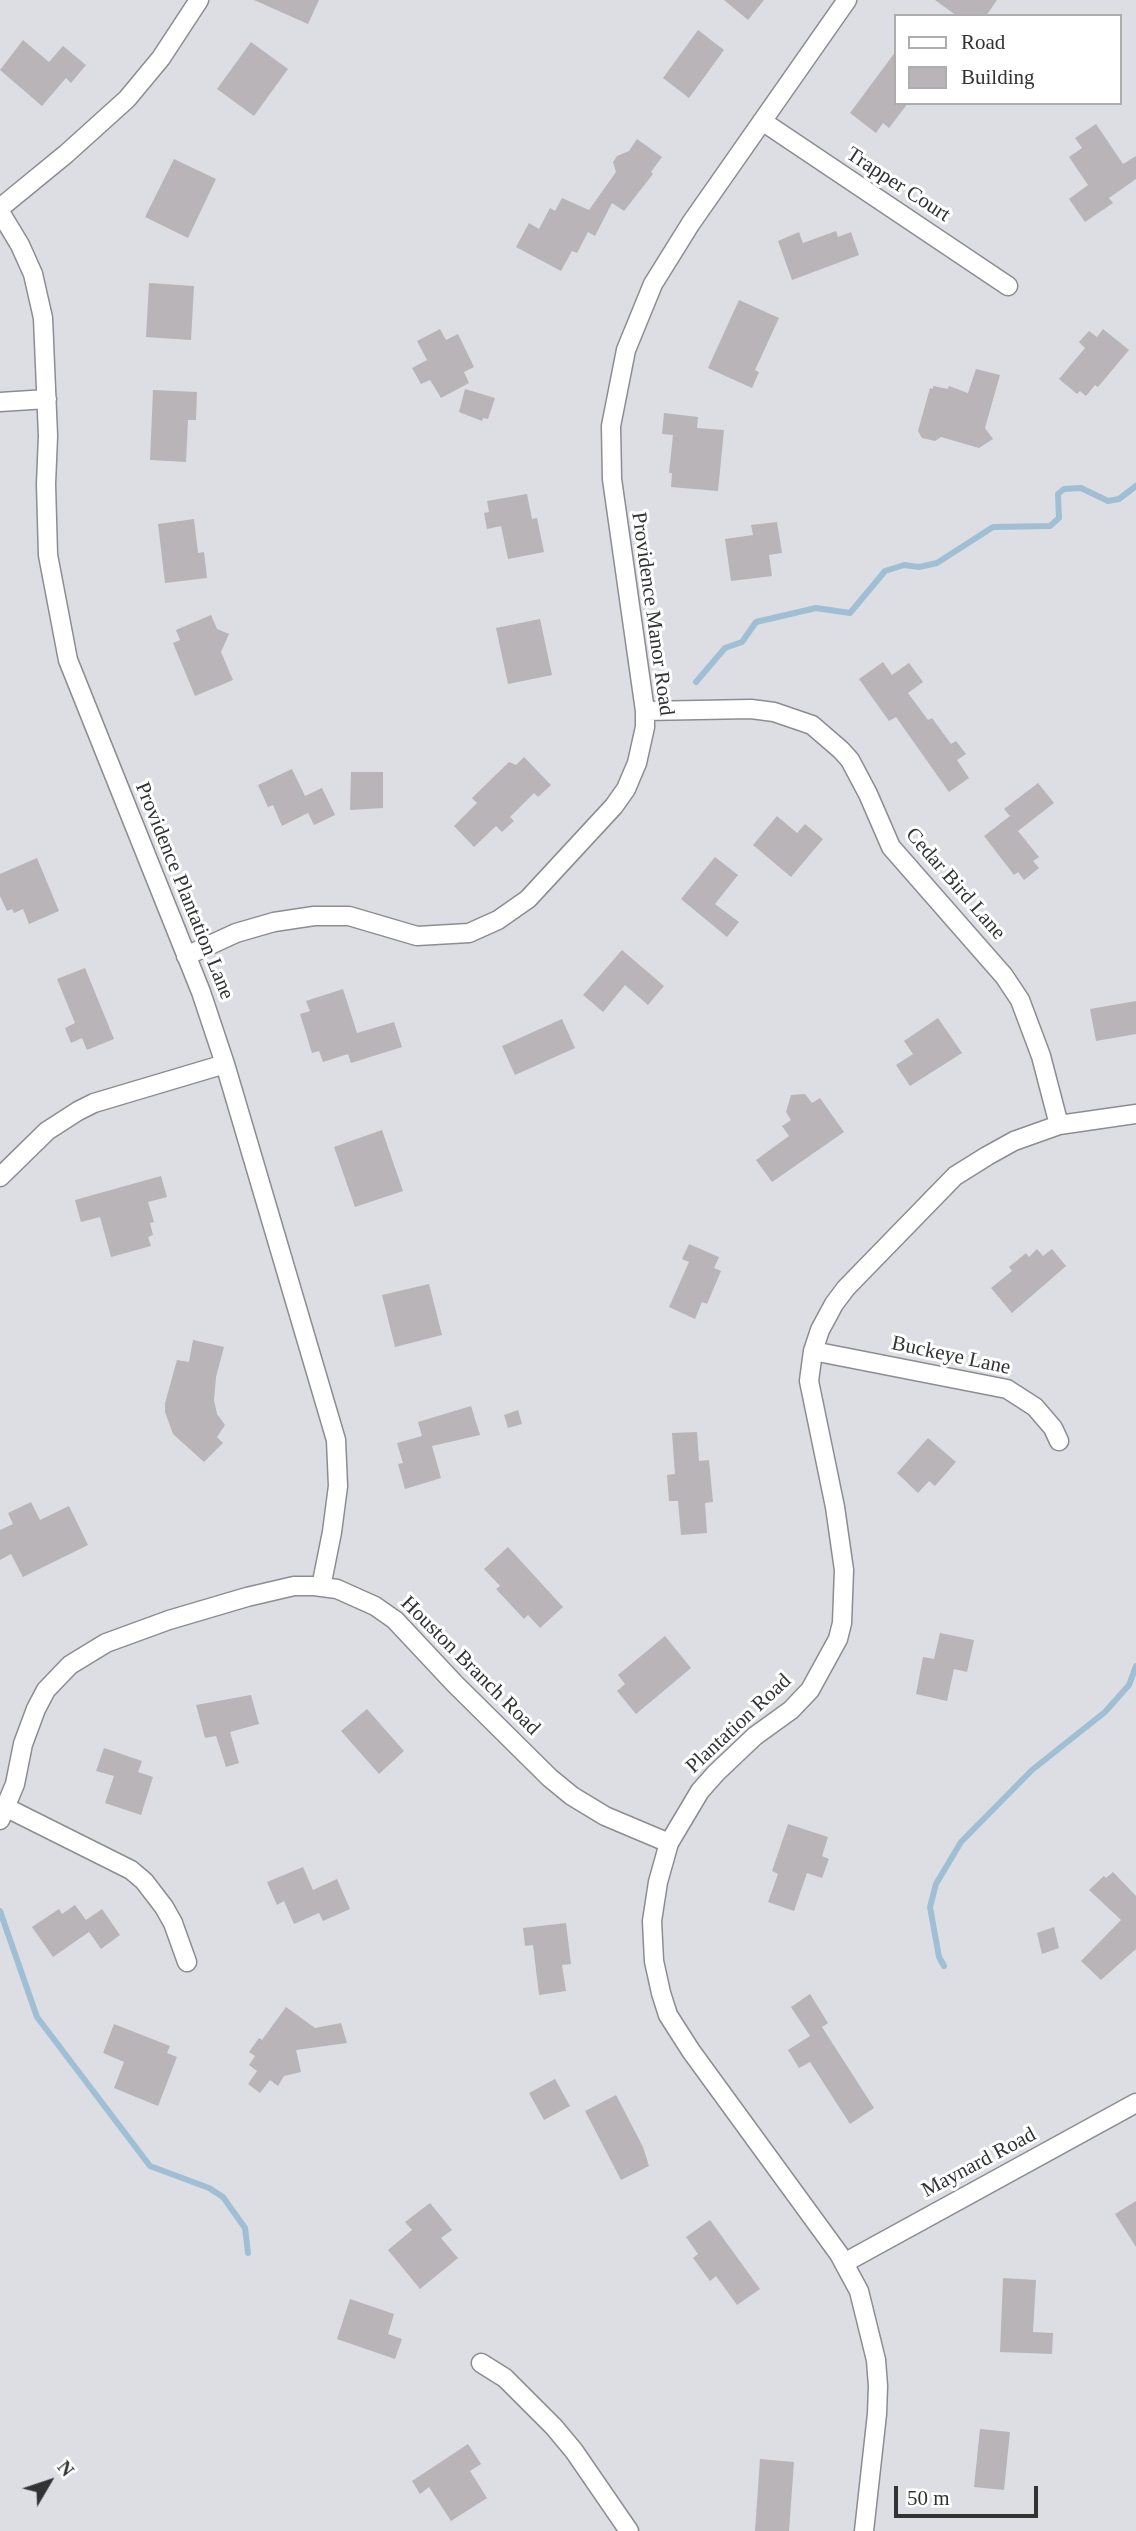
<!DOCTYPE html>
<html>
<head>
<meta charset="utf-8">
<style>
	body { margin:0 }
	#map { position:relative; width:1136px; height:2531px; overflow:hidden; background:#dcdee3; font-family:"Times New Roman",serif }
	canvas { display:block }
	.legend { position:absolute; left:894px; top:14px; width:228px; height:91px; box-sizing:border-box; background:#fff; border:2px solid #adadae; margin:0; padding:9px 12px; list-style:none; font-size:21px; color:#313234 }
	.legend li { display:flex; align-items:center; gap:14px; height:35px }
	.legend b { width:35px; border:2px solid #adadae }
	.north { position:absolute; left:14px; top:2447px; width:70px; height:70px; -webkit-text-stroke:5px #fff; paint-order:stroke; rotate:51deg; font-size:19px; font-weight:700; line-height:28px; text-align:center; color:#313234 }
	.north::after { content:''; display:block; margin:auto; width:24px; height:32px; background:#313234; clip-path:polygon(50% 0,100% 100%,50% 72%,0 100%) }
	.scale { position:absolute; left:894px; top:2486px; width:144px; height:32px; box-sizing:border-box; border:4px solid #313234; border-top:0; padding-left:9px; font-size:21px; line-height:24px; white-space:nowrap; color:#313234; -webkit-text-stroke:5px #fff; paint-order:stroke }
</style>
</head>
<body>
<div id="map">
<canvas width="1136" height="2531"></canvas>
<ul class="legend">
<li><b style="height:9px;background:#fff"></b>Road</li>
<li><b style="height:19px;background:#b8b4b8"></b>Building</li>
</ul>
<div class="north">N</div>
<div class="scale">50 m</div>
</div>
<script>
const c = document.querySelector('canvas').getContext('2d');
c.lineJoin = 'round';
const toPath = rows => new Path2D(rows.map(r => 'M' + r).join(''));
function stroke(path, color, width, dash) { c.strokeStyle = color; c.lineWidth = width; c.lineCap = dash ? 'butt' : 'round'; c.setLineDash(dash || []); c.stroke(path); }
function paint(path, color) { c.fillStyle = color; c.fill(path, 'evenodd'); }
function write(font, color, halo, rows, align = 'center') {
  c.font = font + ' "Times New Roman",serif'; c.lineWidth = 6; c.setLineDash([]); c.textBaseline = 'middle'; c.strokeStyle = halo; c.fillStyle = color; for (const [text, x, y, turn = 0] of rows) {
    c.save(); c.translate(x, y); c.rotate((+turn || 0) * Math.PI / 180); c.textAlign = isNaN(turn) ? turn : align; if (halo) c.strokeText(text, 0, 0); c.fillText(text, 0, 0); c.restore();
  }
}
const stream = toPath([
	[696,682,725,648,742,642,756,622,816,608,850,613,885,571,904,565,919,567,937,563,993,527,1050,526,1059,518,1058,494,1064,489,1081,488,1108,501,1119,499,1136,486],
	[0,1911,37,2017,150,2166,209,2188,223,2197,245,2228,248,2253],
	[944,1966,939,1957,930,1907,936,1884,961,1842,1032,1770,1105,1712,1129,1685,1136,1666]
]);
const building = toPath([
	[254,0,319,0,308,24],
	[724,0,764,0,748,20],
	[935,0,997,0,986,16,957,16],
	[698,30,724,50,689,98,663,78],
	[23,40,49,62,63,46,86,65,71,83,66,78,42,106,0,70],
	[251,42,288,69,254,116,217,89],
	[896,51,896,103,908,103,889,128,883,123,876,133,850,113],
	[1096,124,1123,164,1136,156,1136,179,1109,198,1113,203,1085,222,1069,199,1088,185,1069,157,1082,148,1075,138],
	[637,139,662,157,651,172,653,174,624,211,612,203,595,236,588,232,577,253,572,251,561,271,516,247,529,223,539,229,550,208,555,211,562,198,589,210,616,172,613,162,617,156,629,151],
	[174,159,216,179,188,238,145,217],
	[836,231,838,237,851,232,859,255,792,280,778,241,799,232,803,243],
	[149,283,194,286,191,340,146,337],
	[739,300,779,318,755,370,759,372,752,388,708,368],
	[440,329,446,340,458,334,474,367,464,372,469,383,441,398,430,380,421,384,412,368,427,360,417,341],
	[1103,329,1129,350,1098,387,1095,385,1086,396,1080,391,1077,394,1059,379,1085,348,1079,342,1089,331,1097,337],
	[976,369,1000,375,985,428,993,439,979,448,941,437,935,441,922,438,918,431,930,388,933,389,933,386,948,389,949,386,968,393],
	[465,389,495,398,488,419,483,418,482,421,459,412],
	[153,390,197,392,196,420,188,420,186,462,150,460],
	[664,413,698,417,697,428,724,430,718,491,671,487,672,473,669,473,673,435,662,434],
	[527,494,532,519,537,518,544,552,508,559,501,526,487,529,484,513,489,512,487,501],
	[194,519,198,553,204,552,207,578,165,583,158,524],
	[777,522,782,553,769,555,772,576,731,581,725,539,753,535,751,525],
	[211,615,217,629,229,634,221,652,233,680,195,696,173,643,180,640,176,630],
	[540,619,552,675,508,684,496,628],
	[883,662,892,675,909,663,923,682,908,693,928,720,932,718,951,744,956,741,966,754,957,760,969,778,949,792,896,717,889,721,859,679],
	[524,757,551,785,538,797,534,793,510,817,514,821,502,832,496,826,474,847,454,826,477,803,472,798,509,762,516,765],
	[292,769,305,796,322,788,335,815,314,825,308,813,282,826,273,805,268,807,258,785],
	[351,772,383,772,383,808,350,810],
	[1038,783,1054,803,1018,831,1039,857,1033,861,1039,868,1024,880,1018,872,1014,875,984,836,1010,816,1004,809],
	[777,816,797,833,805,824,823,839,791,877,753,845],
	[715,857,738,875,715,904,739,922,727,937,681,899],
	[37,858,59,911,29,924,23,909,14,913,12,909,7,911,0,896,0,874],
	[622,950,664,986,648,1005,625,985,603,1012,583,995],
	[85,968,114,1039,87,1050,82,1038,71,1043,65,1028,75,1023,57,979],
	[343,989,357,1033,394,1022,402,1047,351,1063,348,1054,323,1062,319,1051,312,1053,300,1014,310,1011,306,1001],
	[1136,1001,1136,1034,1096,1041,1090,1009],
	[938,1018,962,1053,910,1086,896,1065,913,1054,904,1041],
	[562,1019,575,1048,515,1075,502,1046],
	[805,1094,812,1103,820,1098,844,1132,772,1182,756,1160,789,1136,782,1126,791,1120,786,1112,791,1095],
	[382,1130,403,1191,355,1207,334,1147],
	[161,1176,167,1197,148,1202,154,1222,150,1223,153,1235,148,1237,151,1246,111,1257,100,1217,81,1222,75,1200],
	[689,1244,719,1257,714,1268,721,1271,707,1304,702,1302,695,1319,669,1307,689,1262,682,1259],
	[1037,1249,1043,1256,1052,1249,1066,1266,1012,1313,991,1288,1012,1271,1009,1267,1026,1253,1029,1257],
	[429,1284,442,1335,395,1347,382,1295],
	[193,1340,224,1347,216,1377,214,1400,217,1414,225,1425,217,1437,223,1443,204,1462,173,1434,165,1412,165,1403,177,1360,189,1362],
	[471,1406,480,1435,432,1446,441,1478,405,1489,398,1464,403,1463,397,1443,422,1436,418,1422],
	[518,1410,522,1424,508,1428,504,1415],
	[697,1432,699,1461,709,1460,713,1502,705,1503,707,1533,681,1535,678,1501,669,1501,667,1475,675,1474,672,1433],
	[928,1438,956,1462,935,1486,929,1481,918,1493,897,1473],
	[31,1502,40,1520,69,1506,88,1545,23,1577,11,1554,0,1560,0,1530,13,1524,8,1513],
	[508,1547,563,1607,540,1628,528,1615,524,1619,496,1589,500,1586,484,1569],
	[940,1633,974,1640,967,1672,954,1669,947,1701,916,1694,923,1657,934,1659],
	[665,1636,691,1668,636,1714,617,1691,625,1684,618,1675],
	[251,1695,259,1724,230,1732,239,1763,226,1767,216,1736,205,1738,196,1705],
	[367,1709,404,1751,379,1774,341,1731],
	[104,1748,142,1761,138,1772,153,1777,141,1815,105,1803,114,1776,96,1771],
	[788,1824,828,1837,822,1856,829,1859,822,1878,807,1873,794,1911,768,1902,778,1874,772,1871],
	[303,1867,313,1890,337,1879,350,1909,323,1921,319,1913,294,1924,284,1901,277,1905,267,1882],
	[1113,1872,1136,1896,1136,1949,1101,1980,1081,1961,1121,1920,1089,1890,1104,1876,1106,1878],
	[75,1905,86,1920,102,1909,120,1935,101,1949,89,1932,53,1957,32,1927,59,1909,62,1914],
	[566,1923,571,1964,562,1965,566,1991,539,1995,533,1945,525,1946,523,1928],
	[1054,1927,1059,1948,1042,1954,1037,1933],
	[810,1994,828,2023,822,2027,874,2108,850,2124,810,2062,799,2068,788,2050,810,2036,791,2007],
	[286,2007,315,2028,341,2023,347,2043,296,2050,301,2072,284,2076,278,2086,270,2080,260,2093,248,2084,257,2071,249,2065,255,2056,249,2052,259,2038,262,2040],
	[114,2024,170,2046,167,2053,177,2057,158,2106,114,2088,124,2062,103,2053],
	[555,2079,570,2106,544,2120,529,2093],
	[616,2095,643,2147,649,2166,621,2180,585,2111],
	[1136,2201,1136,2247,1115,2214],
	[430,2203,452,2230,441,2238,458,2258,420,2289,388,2250,412,2230,405,2222],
	[710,2220,760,2289,737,2305,716,2276,710,2281,693,2258,698,2254,686,2237],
	[1003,2278,1036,2280,1033,2332,1053,2333,1052,2354,1000,2352],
	[350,2299,394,2314,388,2334,402,2339,395,2359,337,2339],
	[980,2429,1010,2432,1004,2490,974,2487],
	[468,2444,481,2464,470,2471,487,2498,451,2521,429,2487,420,2494,412,2481],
	[760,2459,794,2462,789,2531,755,2531]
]);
const street = toPath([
	[762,121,1008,286],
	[0,208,66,154,127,99,161,58,199,0],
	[0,212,20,245,33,274,43,318,48,436,46,484,48,555,68,660,201,992,225,1064,336,1440,338,1486,332,1532,321,1587],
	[0,402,47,399],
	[645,711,751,709,774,712,812,725,841,750,850,760,868,794,891,847,1004,976,1020,1000,1041,1056,1059,1125],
	[186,956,236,933,274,922,314,916,349,916,417,936,469,933,498,920,528,899,614,806,626,789,637,763,645,727,645,711,612,479,611,426,626,350,653,284,691,223,847,0],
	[0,1177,47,1131,78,1111,94,1103,225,1064],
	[813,1351,1007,1389,1035,1407,1053,1428,1059,1441],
	[7,1808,131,1870,144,1881,164,1907,173,1923,187,1962],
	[0,1820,15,1784,23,1744,36,1709,46,1690,70,1665,106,1643,169,1620,247,1597,294,1586,314,1586,337,1589,375,1606,395,1620,455,1684,550,1778,572,1796,605,1816,669,1843],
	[844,2263,1136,2103],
	[481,2363,505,2378,554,2427,574,2451,629,2531],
	[864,2531,877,2414,878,2386,876,2360,859,2291,839,2254,691,2051,668,2015,661,1993,654,1961,652,1921,658,1882,669,1843,700,1791,716,1773,755,1736,791,1710,810,1690,838,1639,842,1623,844,1570,835,1507,809,1381,813,1351,820,1330,834,1304,846,1288,955,1176,987,1156,1014,1141,1059,1125,1136,1114]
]);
const streetNames = [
	["Trapper Court",898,185,33],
	["Providence Manor Road",652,614,82],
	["Cedar Bird Lane",955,884,49],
	["Providence Plantation Lane",184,891,68],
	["Buckeye Lane",951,1356,12],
	["Houston Branch Road",470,1666,45],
	["Plantation Road",739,1724,-43],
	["Maynard Road",979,2163,-28]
];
stroke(stream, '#a0bfd4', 6);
paint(building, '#b8b4b8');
stroke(street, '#8b8d91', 21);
stroke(street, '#fff', 18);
write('21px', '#313234', '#fff', streetNames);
</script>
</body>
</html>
